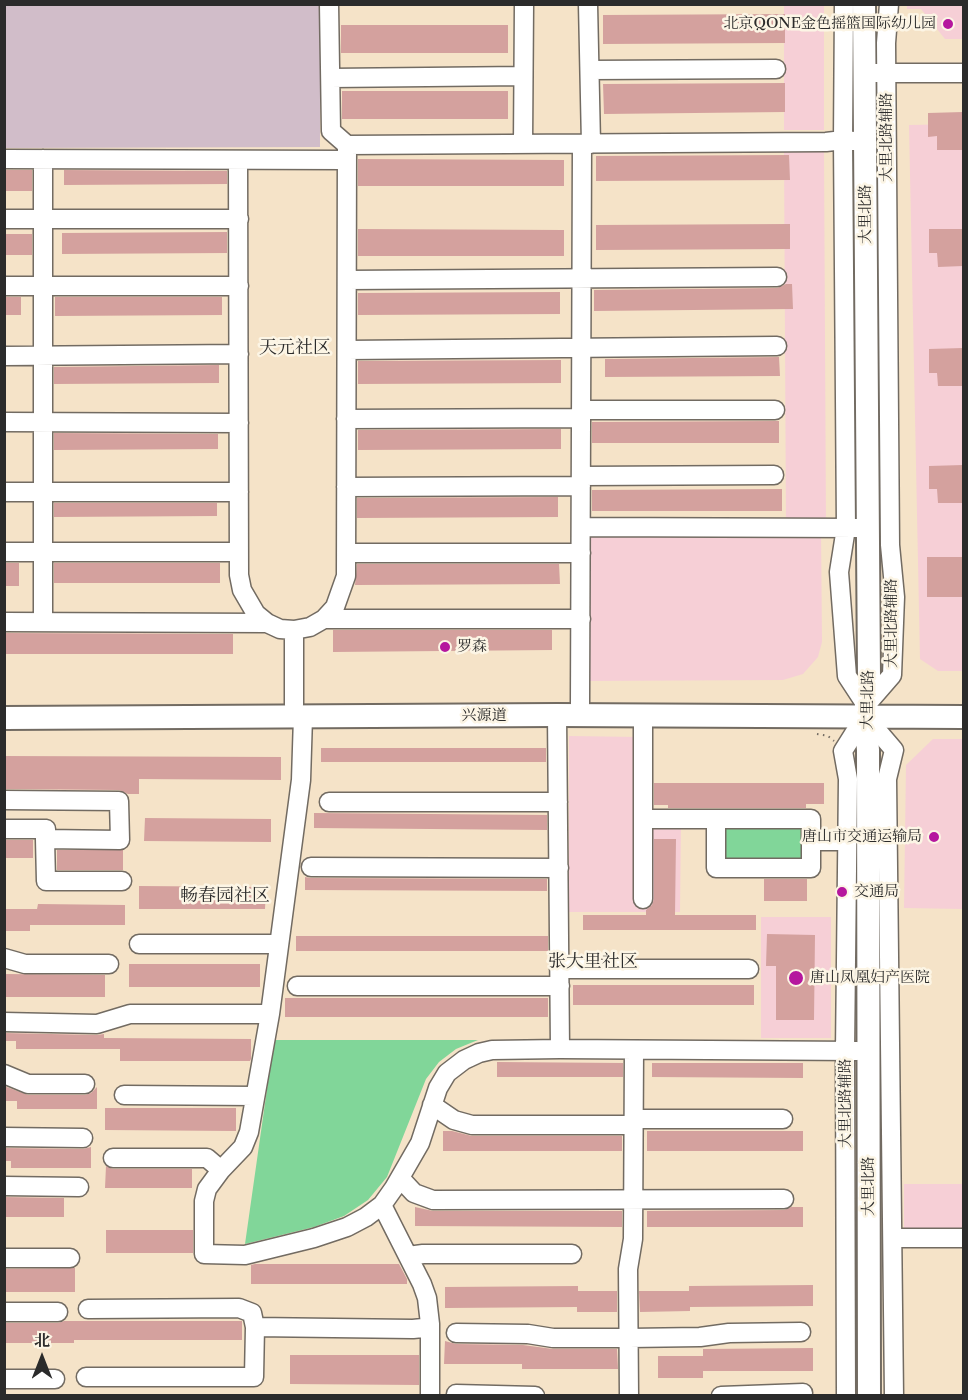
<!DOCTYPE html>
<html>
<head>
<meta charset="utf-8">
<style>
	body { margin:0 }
	#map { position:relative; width:968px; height:1400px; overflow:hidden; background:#f5e3c8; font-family:"Libre Caslon Text","Noto Serif SC",serif }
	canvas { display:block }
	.frame { position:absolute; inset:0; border:6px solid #2b2b2b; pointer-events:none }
	.north { position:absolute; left:12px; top:1328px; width:60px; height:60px; -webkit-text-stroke:4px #fcf5e5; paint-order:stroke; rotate:0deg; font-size:16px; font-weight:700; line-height:24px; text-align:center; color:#2b2b2b }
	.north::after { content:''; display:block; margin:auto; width:21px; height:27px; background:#2b2b2b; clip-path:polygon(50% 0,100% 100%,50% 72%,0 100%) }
</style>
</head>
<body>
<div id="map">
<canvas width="968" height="1400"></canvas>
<div class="frame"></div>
<div class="north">北</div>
</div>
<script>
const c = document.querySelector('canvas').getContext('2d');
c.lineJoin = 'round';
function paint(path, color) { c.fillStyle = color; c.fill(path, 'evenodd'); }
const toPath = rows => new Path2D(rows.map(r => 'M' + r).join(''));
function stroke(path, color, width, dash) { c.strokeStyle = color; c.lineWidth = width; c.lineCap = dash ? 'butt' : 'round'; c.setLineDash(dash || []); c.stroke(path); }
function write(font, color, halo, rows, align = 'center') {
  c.font = font + ' "Libre Caslon Text","Noto Serif SC",serif'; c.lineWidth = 5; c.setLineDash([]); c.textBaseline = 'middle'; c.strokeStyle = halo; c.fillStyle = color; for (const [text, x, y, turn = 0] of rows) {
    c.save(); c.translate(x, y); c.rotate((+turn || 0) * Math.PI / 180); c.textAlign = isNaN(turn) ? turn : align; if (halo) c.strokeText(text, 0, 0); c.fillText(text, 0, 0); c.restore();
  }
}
const built = toPath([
	[784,5,824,5,824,130,784,130],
	[907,5,963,5,963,39,945,39,921,9,907,9],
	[963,124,963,671,938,671,920,659,909,125],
	[784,151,824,151,826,528,821,530,822,642,818,657,803,674,783,680,587,681,586,532,786,528],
	[569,736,640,737,640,822,681,822,680,912,569,912],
	[933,739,963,739,963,909,904,908,906,765],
	[761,917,831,917,831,1038,761,1038],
	[904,1184,963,1184,963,1247,904,1247]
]);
const industrial = toPath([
	[4,5,320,5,320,147,5,148]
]);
const green = toPath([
	[718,822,809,822,809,865,718,866],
	[274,1040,478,1040,456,1049,439,1062,426,1079,387,1177,368,1200,344,1216,314,1227,245,1244]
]);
const building = toPath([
	[785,14,785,43,603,44,603,15],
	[341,25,508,25,508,53,341,53],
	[785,83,785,112,604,114,603,84],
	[342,91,508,91,508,119,342,119],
	[963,112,963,150,937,150,937,136,928,137,928,113],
	[789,155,790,180,596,181,596,156],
	[358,159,564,160,564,186,358,186],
	[4,170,32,170,32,191,4,191],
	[64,170,227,171,227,184,64,185],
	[790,224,790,249,596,250,596,225],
	[358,229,564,230,564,256,358,256],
	[929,229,963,229,963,266,938,267,937,253,929,253],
	[227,232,227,253,62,254,62,233],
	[4,234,32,234,32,255,4,255],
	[786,284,792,284,793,309,594,311,594,290,777,288],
	[560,292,560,314,358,315,358,293],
	[4,297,21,297,21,315,4,315],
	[55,297,222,297,222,315,55,316],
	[963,348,963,386,938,386,937,373,929,373,929,349],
	[779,357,780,376,605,377,605,359],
	[561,360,561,383,358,384,358,361],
	[219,365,219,383,54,384,54,367],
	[777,421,779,421,779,443,592,443,592,422],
	[561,429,561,449,358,450,358,430],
	[54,433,218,434,218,449,54,450],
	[963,465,963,503,938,503,937,489,929,489,929,466],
	[782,489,782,511,592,511,592,490],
	[558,497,558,517,357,518,357,498],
	[54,503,217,503,217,516,54,517],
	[927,557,963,557,963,597,927,597],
	[4,563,19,563,19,586,4,586],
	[54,563,220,563,220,583,54,583],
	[357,564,559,564,560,584,355,585],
	[333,630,552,630,552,650,333,652],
	[4,633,233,634,233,654,4,654],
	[321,748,546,748,546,762,321,762],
	[4,756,281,757,281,780,139,779,139,794,128,794,119,790,4,789],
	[654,783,824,783,824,804,806,804,806,808,668,808,668,805,654,805],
	[314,813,547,815,547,830,314,828],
	[145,818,271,819,271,842,144,841],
	[654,839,676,839,675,915,756,915,756,930,583,930,583,915,646,915,646,910,652,905,654,899],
	[4,840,33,840,33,858,4,858],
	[57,850,123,850,123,870,57,870],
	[305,877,311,878,547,879,547,891,305,890],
	[764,879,807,879,807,901,764,901],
	[139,886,266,887,265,909,139,909],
	[38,904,125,905,125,925,30,925,30,931,5,931,4,909,37,909],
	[767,934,815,935,814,1020,776,1020,776,966,766,966],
	[296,936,548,936,548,951,296,951],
	[129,964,260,964,260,987,129,987],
	[4,974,105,975,105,997,4,997],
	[573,985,754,985,754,1005,573,1005],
	[285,998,548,998,548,1017,285,1017],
	[4,1033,97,1035,104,1034,104,1038,251,1039,251,1059,250,1061,120,1061,120,1049,16,1049,16,1041,4,1041],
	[497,1062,623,1063,623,1077,497,1077],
	[652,1063,803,1063,803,1078,652,1077],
	[4,1086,28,1095,85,1095,91,1093,97,1087,97,1109,17,1109,17,1101,4,1101],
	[105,1108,236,1108,236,1131,105,1130],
	[443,1131,452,1131,472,1136,622,1136,622,1151,443,1151],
	[647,1131,803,1131,803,1151,647,1151],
	[91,1147,91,1168,11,1168,11,1161,4,1161,4,1148,83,1149],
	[106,1166,113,1169,192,1169,192,1188,105,1188],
	[4,1197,64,1198,64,1217,4,1217],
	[415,1207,433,1211,622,1211,622,1227,415,1226],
	[791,1207,803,1207,803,1227,647,1227,647,1211,784,1210],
	[106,1230,193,1230,193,1253,106,1253],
	[255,1264,399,1264,407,1279,407,1284,251,1284,251,1265],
	[75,1268,75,1292,4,1292,4,1269],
	[813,1285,813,1306,690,1307,690,1311,640,1312,639,1291,689,1291,689,1286],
	[578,1286,578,1291,617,1291,617,1312,577,1312,577,1307,445,1308,445,1287],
	[64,1321,242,1321,242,1340,74,1340,74,1343,4,1343,4,1323,58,1323],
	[445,1341,456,1344,523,1345,553,1349,617,1349,618,1369,522,1369,522,1364,444,1364],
	[813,1348,813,1371,703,1371,703,1378,658,1378,658,1356,703,1356,703,1349],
	[290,1355,419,1355,419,1385,290,1384]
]);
const path = toPath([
	[817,734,828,736,834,741]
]);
const minor = toPath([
	[329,4,331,131,347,145],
	[588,4,591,144],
	[844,4,843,140,846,528,839,572,847,676,866,705,892,675,895,597,890,545,886,43,889,4],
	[590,70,776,69],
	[875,73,964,73],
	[331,78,523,76],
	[523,144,524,4],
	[4,159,347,160],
	[238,160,239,575,242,590,256,614,267,623,280,629,294,630,310,627,324,619,335,607,346,576,347,145,826,142,843,140,865,142],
	[4,219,239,219],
	[347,280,777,277],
	[4,286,239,286],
	[347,350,777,346],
	[4,356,239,354],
	[581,410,775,410],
	[346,419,581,418],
	[4,422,239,423],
	[581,476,774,475],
	[346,487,581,486],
	[4,492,239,492],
	[581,527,858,528],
	[4,552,239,552],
	[346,553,581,553],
	[324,619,581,619],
	[4,622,267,623],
	[43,622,43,159],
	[294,630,294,705],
	[580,704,582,144],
	[557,715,560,1049],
	[643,715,643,819,716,819],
	[303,717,301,780,270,1014,249,1132,243,1147,221,1170,207,1189,204,1201,204,1254,245,1255,314,1238,347,1227,366,1217,382,1205,394,1188,420,1143,438,1088,447,1073,464,1060,479,1053,492,1050,560,1049,857,1051],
	[4,800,119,801,120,840,45,839,46,829,4,829],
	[329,802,558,802],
	[643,819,643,899],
	[45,839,46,881,122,881],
	[811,841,811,868,716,868,716,819,811,819,811,841,847,841],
	[311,867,559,868],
	[139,944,279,944],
	[4,958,25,964,109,964],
	[559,969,749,969],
	[297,986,560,986],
	[4,1022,97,1024,130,1014,270,1014],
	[4,1074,28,1084,85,1084],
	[124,1095,255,1096],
	[432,1105,454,1120,472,1125,633,1125],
	[633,1119,783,1119],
	[4,1137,83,1138],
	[113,1158,207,1158,221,1170],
	[400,1178,414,1193,433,1200,784,1199],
	[4,1186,79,1187],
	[382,1205,422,1284,427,1298,430,1324,430,1396],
	[893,1238,964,1238],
	[408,1256,423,1254,572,1254],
	[4,1258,70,1258],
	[88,1309,239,1308,252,1313,255,1327,413,1329,423,1328,430,1324],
	[4,1312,58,1312],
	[456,1333,528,1334,553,1338,629,1338,700,1337,729,1333,801,1332],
	[86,1377,254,1377,255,1327],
	[4,1379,55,1379],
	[456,1394,535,1396],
	[629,1396,628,1269,633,1239,634,1050],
	[721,1396,803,1393],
	[846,1396,845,1051,848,779,843,751,865,716,894,750,887,779,894,1396]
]);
const major = toPath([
	[864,4,869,676,865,716,868,750,869,1396],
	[4,718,557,715,964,717]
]);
const markers = [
	[948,24,6,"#b5179e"],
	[445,647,6,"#b5179e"],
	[934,837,6,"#b5179e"],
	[842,892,6,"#b5179e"],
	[796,978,8,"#b5179e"]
];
const poiNames = [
	["北京QONE金色摇篮国际幼儿园",936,24,"right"],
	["罗森",457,647],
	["唐山市交通运输局",922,837,"right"],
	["交通局",854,892],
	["唐山凤凰妇产医院",810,978]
];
const streetNames = [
	["大里北路辅路",887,137,-90],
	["大里北路",866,214,-90],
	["大里北路辅路",892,623,-90],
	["大里北路",868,700,-89],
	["兴源道",484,716],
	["大里北路辅路",846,1103,-90],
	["大里北路",869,1186,-90]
];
const quarterNames = [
	["天元社区",295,348],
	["畅春园社区",225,896],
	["张大里社区",593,962]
];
paint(built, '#f6cfd6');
paint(industrial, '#d1bdc9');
paint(green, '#81d699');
paint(building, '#d4a19e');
stroke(minor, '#726b62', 21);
stroke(major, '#726b62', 26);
stroke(path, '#726b62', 2, [1.5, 4.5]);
stroke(minor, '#fff', 18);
stroke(major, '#fff', 22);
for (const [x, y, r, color] of markers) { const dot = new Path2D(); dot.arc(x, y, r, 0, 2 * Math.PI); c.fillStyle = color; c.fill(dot); stroke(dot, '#fcf5e5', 2); }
write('15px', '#2b2b2b', '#fcf5e5', poiNames, 'left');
write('15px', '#2b2b2b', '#fcf5e5', streetNames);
write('18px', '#2b2b2b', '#fcf5e5', quarterNames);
</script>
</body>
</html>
